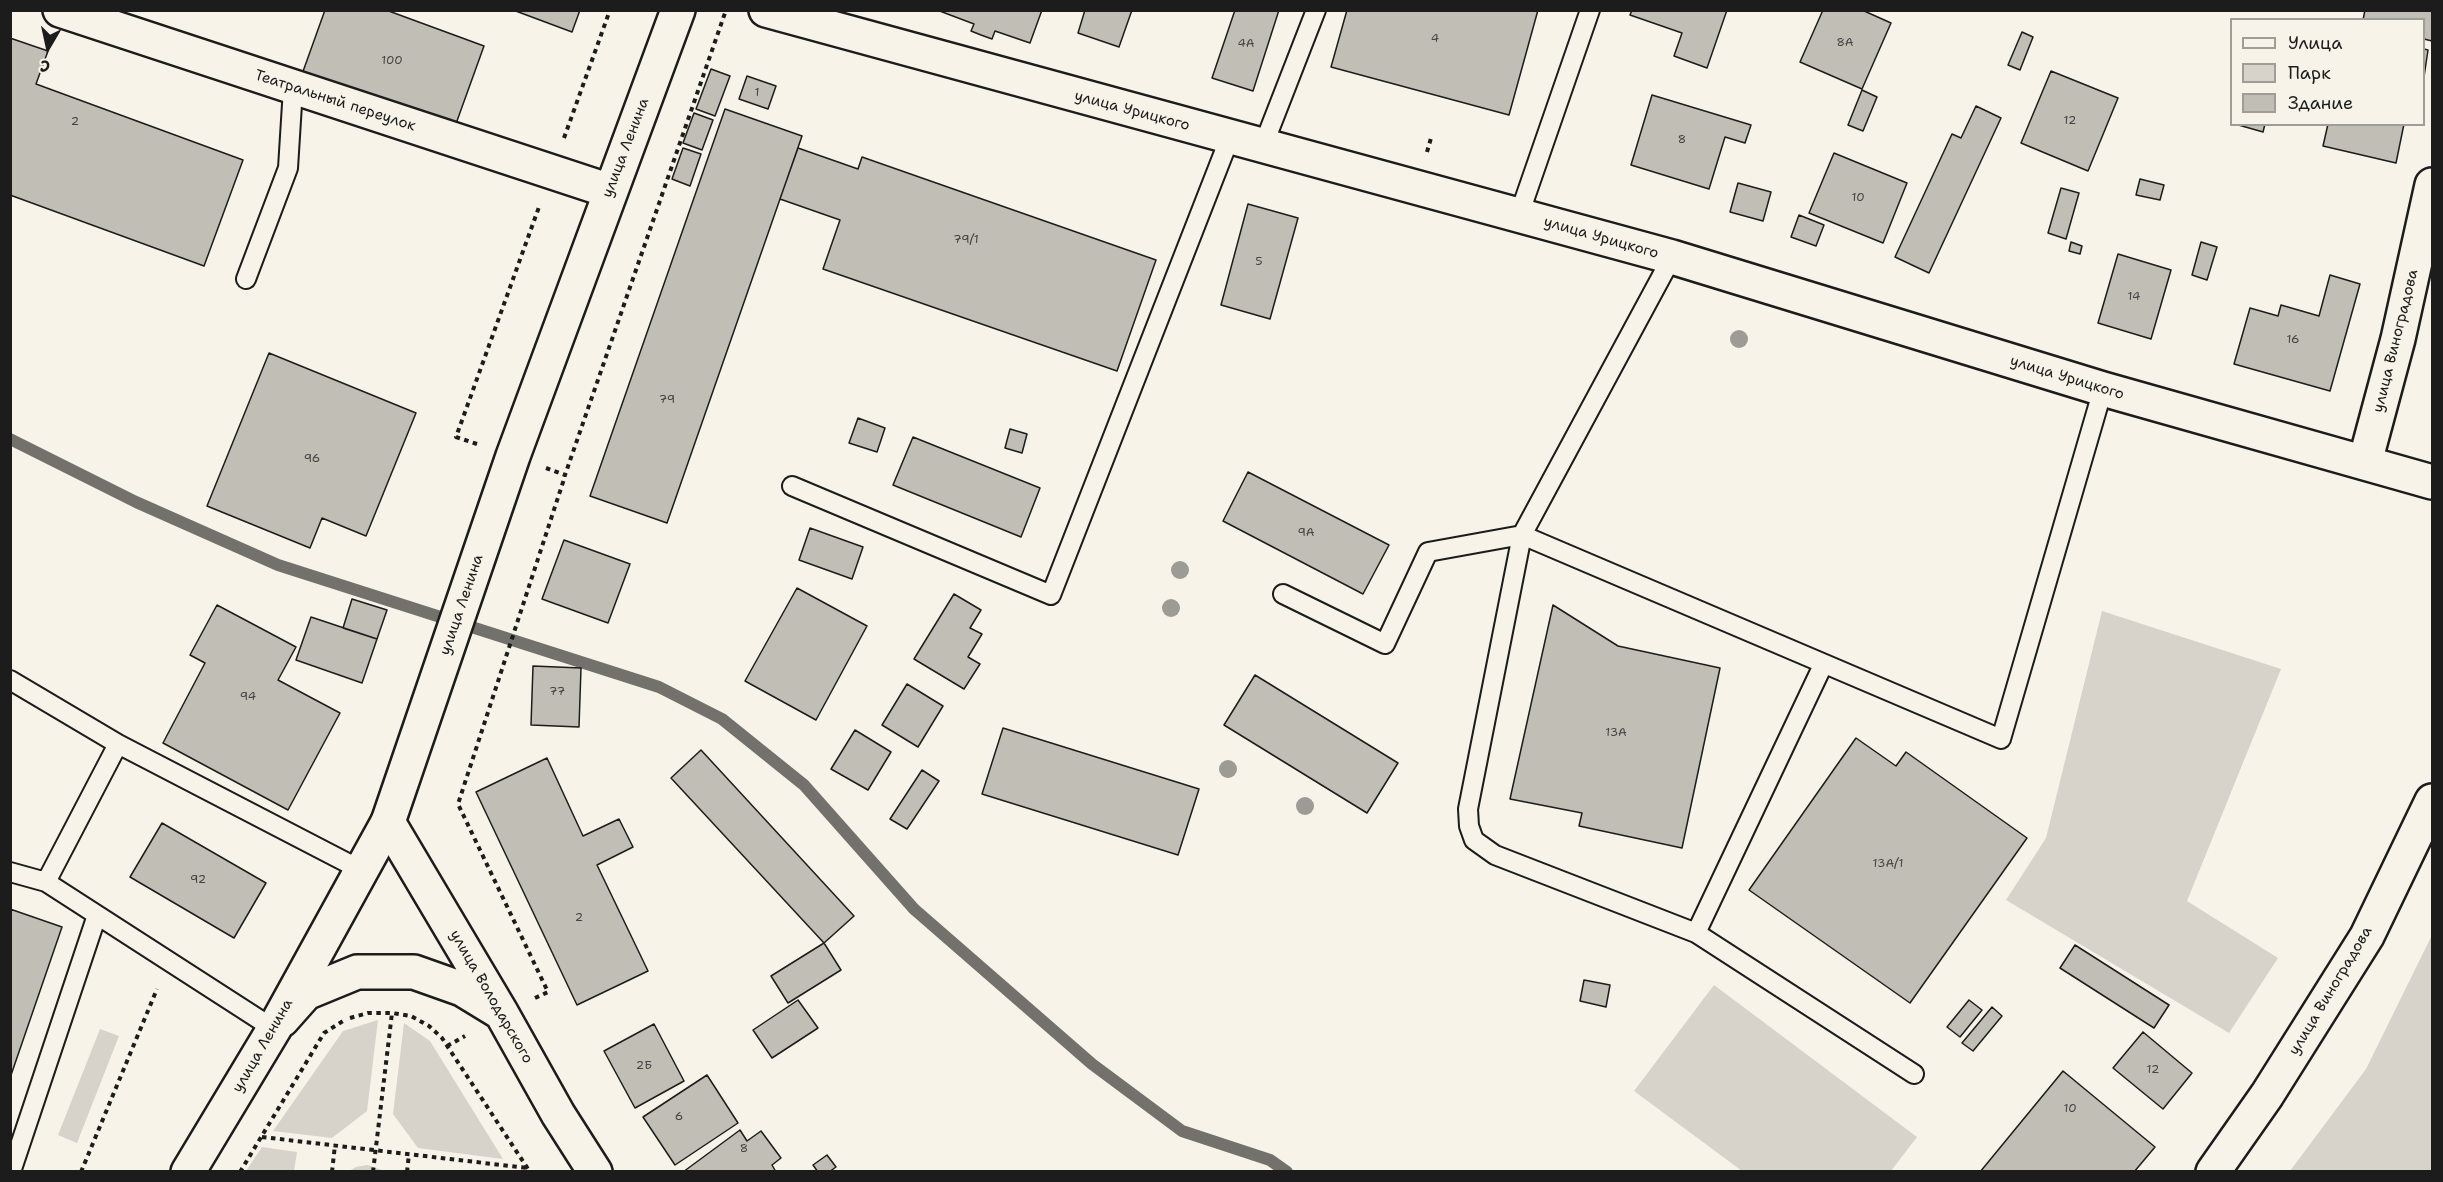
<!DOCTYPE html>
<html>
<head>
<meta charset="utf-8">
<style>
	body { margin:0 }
	#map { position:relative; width:2443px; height:1182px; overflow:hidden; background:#f7f3e8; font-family:"Shantell Sans",sans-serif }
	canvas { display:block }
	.frame { position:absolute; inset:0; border:12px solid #1c1c1c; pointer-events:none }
	.legend { position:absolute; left:2230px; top:18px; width:195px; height:108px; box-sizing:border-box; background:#f7f3e8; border:2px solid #9f9d96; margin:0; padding:8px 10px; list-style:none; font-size:18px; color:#1c1c1c }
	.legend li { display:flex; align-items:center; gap:12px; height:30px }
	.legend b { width:30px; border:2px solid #9f9d96 }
	.north { position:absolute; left:18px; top:18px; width:60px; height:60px; -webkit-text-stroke:4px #f7f3e8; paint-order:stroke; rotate:189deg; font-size:16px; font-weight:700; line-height:24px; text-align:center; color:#1c1c1c }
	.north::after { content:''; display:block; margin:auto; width:21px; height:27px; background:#1c1c1c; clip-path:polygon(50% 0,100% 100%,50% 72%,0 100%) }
</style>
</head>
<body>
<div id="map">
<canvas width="2443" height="1182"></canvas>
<div class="frame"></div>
<ul class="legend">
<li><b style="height:8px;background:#f7f3e8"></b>Улица</li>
<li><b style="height:16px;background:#d7d3cb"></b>Парк</li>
<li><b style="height:16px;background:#c0beb5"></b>Здание</li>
</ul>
<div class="north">С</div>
</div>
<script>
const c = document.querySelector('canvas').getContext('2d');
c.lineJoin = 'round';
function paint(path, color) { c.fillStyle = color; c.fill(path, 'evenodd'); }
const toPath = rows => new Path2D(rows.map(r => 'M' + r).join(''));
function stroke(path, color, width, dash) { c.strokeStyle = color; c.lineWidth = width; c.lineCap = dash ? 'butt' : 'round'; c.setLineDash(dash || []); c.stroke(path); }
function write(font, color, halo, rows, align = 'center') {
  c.font = font + ' "Shantell Sans",sans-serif'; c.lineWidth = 4.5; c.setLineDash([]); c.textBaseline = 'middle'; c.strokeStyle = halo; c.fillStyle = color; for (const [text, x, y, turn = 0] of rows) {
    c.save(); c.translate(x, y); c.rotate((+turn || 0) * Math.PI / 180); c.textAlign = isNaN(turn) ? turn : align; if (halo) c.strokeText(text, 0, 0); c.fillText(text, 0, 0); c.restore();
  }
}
const green = toPath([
	[2102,611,2281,669,2187,901,2278,958,2229,1033,2006,900,2046,838],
	[2432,935,2432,1171,2290,1171,2366,1069],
	[1714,985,1917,1137,1891,1171,1742,1171,1634,1091],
	[378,1020,367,1111,332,1138,273,1131,343,1031],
	[404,1023,430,1041,503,1159,418,1148,393,1114],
	[100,1029,119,1036,77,1143,58,1135],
	[262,1147,297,1152,294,1171,246,1171],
	[367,1165,385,1171,349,1171,356,1167]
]);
const stream = toPath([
	[10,439,136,502,278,565,659,687,722,719,804,785,914,909,1092,1064,1182,1131,1270,1160,1287,1172]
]);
const building = toPath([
	[325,10,386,10,484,46,453,132,301,77,325,10],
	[513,10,580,10,572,32,513,10],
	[937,10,1042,10,1030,43,995,31,992,39,981,35,971,31,974,24,937,10],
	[1085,10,1132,10,1119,47,1078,33,1085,10],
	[1235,10,1279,10,1253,91,1212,78,1235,10],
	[1347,10,1538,10,1509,115,1331,67,1347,10],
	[1632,10,1727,10,1707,68,1674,56,1682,33,1630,15,1632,10],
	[1823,10,1862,10,1891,23,1862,89,1800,62,1823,10],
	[2365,10,2432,10,2432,41,2424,39,2424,20,2363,20,2365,10],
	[2022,32,2033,37,2020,70,2008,65,2022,32],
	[10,38,48,51,36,84,243,160,204,266,10,195,10,38],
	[2424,49,2428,50,2424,77,2424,49],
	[711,69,730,76,715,116,696,109,711,69],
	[2051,71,2118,98,2088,171,2021,143,2051,71],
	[747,76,776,86,768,109,739,99,747,76],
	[1862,90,1877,97,1863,131,1848,125,1862,90],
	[1652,95,1751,125,1745,143,1725,137,1709,189,1631,165,1652,95],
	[1976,106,2001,118,1929,273,1895,257,1952,134,1961,138,1976,106],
	[725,109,802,136,667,523,590,496,725,109],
	[694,113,713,120,702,150,683,143,694,113],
	[2235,124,2265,124,2263,132,2235,124],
	[2328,124,2404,124,2396,163,2323,146,2328,124],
	[683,148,701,154,690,186,672,179,683,148],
	[798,148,858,169,862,157,1156,260,1117,371,823,269,840,220,780,199,798,148],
	[1834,153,1907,183,1883,243,1809,213,1834,153],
	[2140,179,2164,185,2160,200,2136,195,2140,179],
	[1738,183,1771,192,1763,221,1730,212,1738,183],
	[2061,188,2079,193,2066,239,2048,233,2061,188],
	[1248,204,1298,218,1270,319,1221,305,1248,204],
	[1799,215,1824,225,1816,246,1791,237,1799,215],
	[2071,242,2082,246,2080,254,2069,251,2071,242],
	[2201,242,2217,247,2207,280,2192,275,2201,242],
	[2118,254,2171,270,2151,339,2098,323,2118,254],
	[2330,275,2360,284,2330,391,2234,364,2250,308,2278,316,2281,305,2319,316,2330,275],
	[269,353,416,413,366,536,322,518,310,548,207,506,269,353],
	[858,418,885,428,877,452,849,443,858,418],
	[1010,429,1027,434,1022,453,1005,448,1010,429],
	[913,437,1040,488,1021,537,893,485,913,437],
	[1248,472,1389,545,1363,594,1223,521,1248,472],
	[810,528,863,547,852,579,799,560,810,528],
	[564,540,630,564,608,623,542,599,564,540],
	[797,588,867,626,816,720,745,681,797,588],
	[954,594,981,610,970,628,982,634,968,657,980,664,964,689,914,659,954,594],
	[352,599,387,610,377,639,343,628,352,599],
	[217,605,296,647,278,680,340,713,288,810,163,743,205,663,190,655,217,605],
	[1553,605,1618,646,1720,668,1682,848,1579,826,1582,813,1510,799,1553,605],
	[311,617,377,639,362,683,296,660,311,617],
	[533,666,581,668,579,727,531,725,533,666],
	[1255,675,1398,763,1367,813,1224,725,1255,675],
	[907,684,943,706,918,747,882,725,907,684],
	[1003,728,1199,789,1178,855,982,794,1003,728],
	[855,730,891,752,868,790,831,769,855,730],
	[1856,738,1896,766,1906,752,2027,838,1910,1003,1749,890,1856,738],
	[701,750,854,916,824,943,671,778,701,750],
	[547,758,583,836,619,819,633,847,597,865,648,971,577,1005,476,792,547,758],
	[922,770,939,781,907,829,890,819,922,770],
	[162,823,266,883,234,938,130,877,162,823],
	[10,909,62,927,10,1078,10,909],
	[824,943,841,970,788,1003,771,976,824,943],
	[2075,945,2169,1005,2154,1028,2060,968,2075,945],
	[1584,980,1610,985,1606,1007,1580,1001,1584,980],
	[798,1000,818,1028,772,1058,753,1030,798,1000],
	[1969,1000,1982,1010,1960,1037,1947,1027,1969,1000],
	[1992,1007,2002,1016,1973,1051,1962,1043,1992,1007],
	[654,1024,684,1081,635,1108,604,1051,654,1024],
	[2143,1032,2192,1073,2163,1109,2113,1068,2143,1032],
	[2063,1071,2155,1147,2134,1172,1980,1172,2063,1071],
	[707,1075,738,1123,675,1165,643,1117,707,1075],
	[740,1130,747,1141,761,1131,781,1158,772,1165,776,1172,683,1172,740,1130],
	[827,1155,836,1167,829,1172,818,1172,813,1165,827,1155]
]);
const path = toPath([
	[564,138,610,10],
	[1427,152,1431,138],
	[477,444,456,437,539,207],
	[546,468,565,475,726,10],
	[535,998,548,992,458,804,565,476],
	[350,1018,368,1013,392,1013,411,1016,429,1026,442,1038,530,1172],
	[447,1046,465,1036],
	[262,1137,527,1168],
	[81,1172,157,989],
	[240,1172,324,1033,343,1021],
	[332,1172,335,1145],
	[373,1172,392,1013],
	[407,1172,409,1154]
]);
const service = toPath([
	[1263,146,1316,10],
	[1519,215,1590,10],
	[1672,257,1522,535,2001,739,2103,389],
	[246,279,288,168,293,88],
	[792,486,1051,595,1230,137],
	[1283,594,1385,644,1428,552,1522,535,1468,809,1469,826,1474,840,1495,855,1696,933,1914,1074],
	[10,680,118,744,361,870],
	[10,872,46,882,274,1029],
	[46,882,118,744],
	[1696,933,1823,665],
	[11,1172,97,915]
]);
const minor = toPath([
	[60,10,610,191],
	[766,10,1672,257,2103,389,2432,482],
	[2365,462,2398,339,2432,185],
	[388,822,502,1014,558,1114,595,1172],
	[282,1020,306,993,357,972,414,972,462,989,498,1011],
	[2213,1172,2267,1095,2367,936,2432,801]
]);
const secondary = toPath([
	[188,1172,274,1029,388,822,513,456,678,10]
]);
const trees = [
	[1739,339],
	[1180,570],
	[1171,608],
	[1228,769],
	[1305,806]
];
const numberNames = [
	["4",1435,39],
	["8А",1845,43],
	["4А",1246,44],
	["100",392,61],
	["1",757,93],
	["12",2070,121],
	["2",75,122],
	["8",1682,140],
	["10",1858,198],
	["79/1",966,240],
	["5",1259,262],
	["14",2134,297],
	["16",2293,340],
	["79",667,400],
	["96",312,459],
	["9А",1306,533],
	["77",557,692],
	["94",248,697],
	["13А",1616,733],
	["13А/1",1888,864],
	["92",198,880],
	["2",579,918],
	["2Б",644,1066],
	["12",2153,1070],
	["10",2070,1109],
	["6",679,1117],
	["8",744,1149]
];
const streetNames = [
	["Театральный переулок",335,101,18],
	["улица Урицкого",1132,111,15],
	["улица Ленина",626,148,-69],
	["улица Урицкого",1601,238,16],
	["улица Виноградова",2396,341,-76],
	["улица Урицкого",2067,378,17],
	["улица Ленина",462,605,-71],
	["улица Виноградова",2331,991,-59],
	["улица Володарского",491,997,60],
	["улица Ленина",263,1046,-60]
];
paint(green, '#d7d3cb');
stroke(stream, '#72716c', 12);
paint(building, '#c0beb5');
stroke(building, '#1c1c1c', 1.5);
stroke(service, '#1c1c1c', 22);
stroke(minor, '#1c1c1c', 38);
stroke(secondary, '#1c1c1c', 38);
stroke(path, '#1c1c1c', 4, [4.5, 4.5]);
stroke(service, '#f7f3e8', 18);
stroke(minor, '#f7f3e8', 33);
stroke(secondary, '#f7f3e8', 33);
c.fillStyle = '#9d9b95';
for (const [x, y] of trees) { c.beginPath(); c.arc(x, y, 9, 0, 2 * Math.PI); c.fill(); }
write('12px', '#454442', null, numberNames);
write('15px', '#1c1c1c', '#f7f3e8', streetNames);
</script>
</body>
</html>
